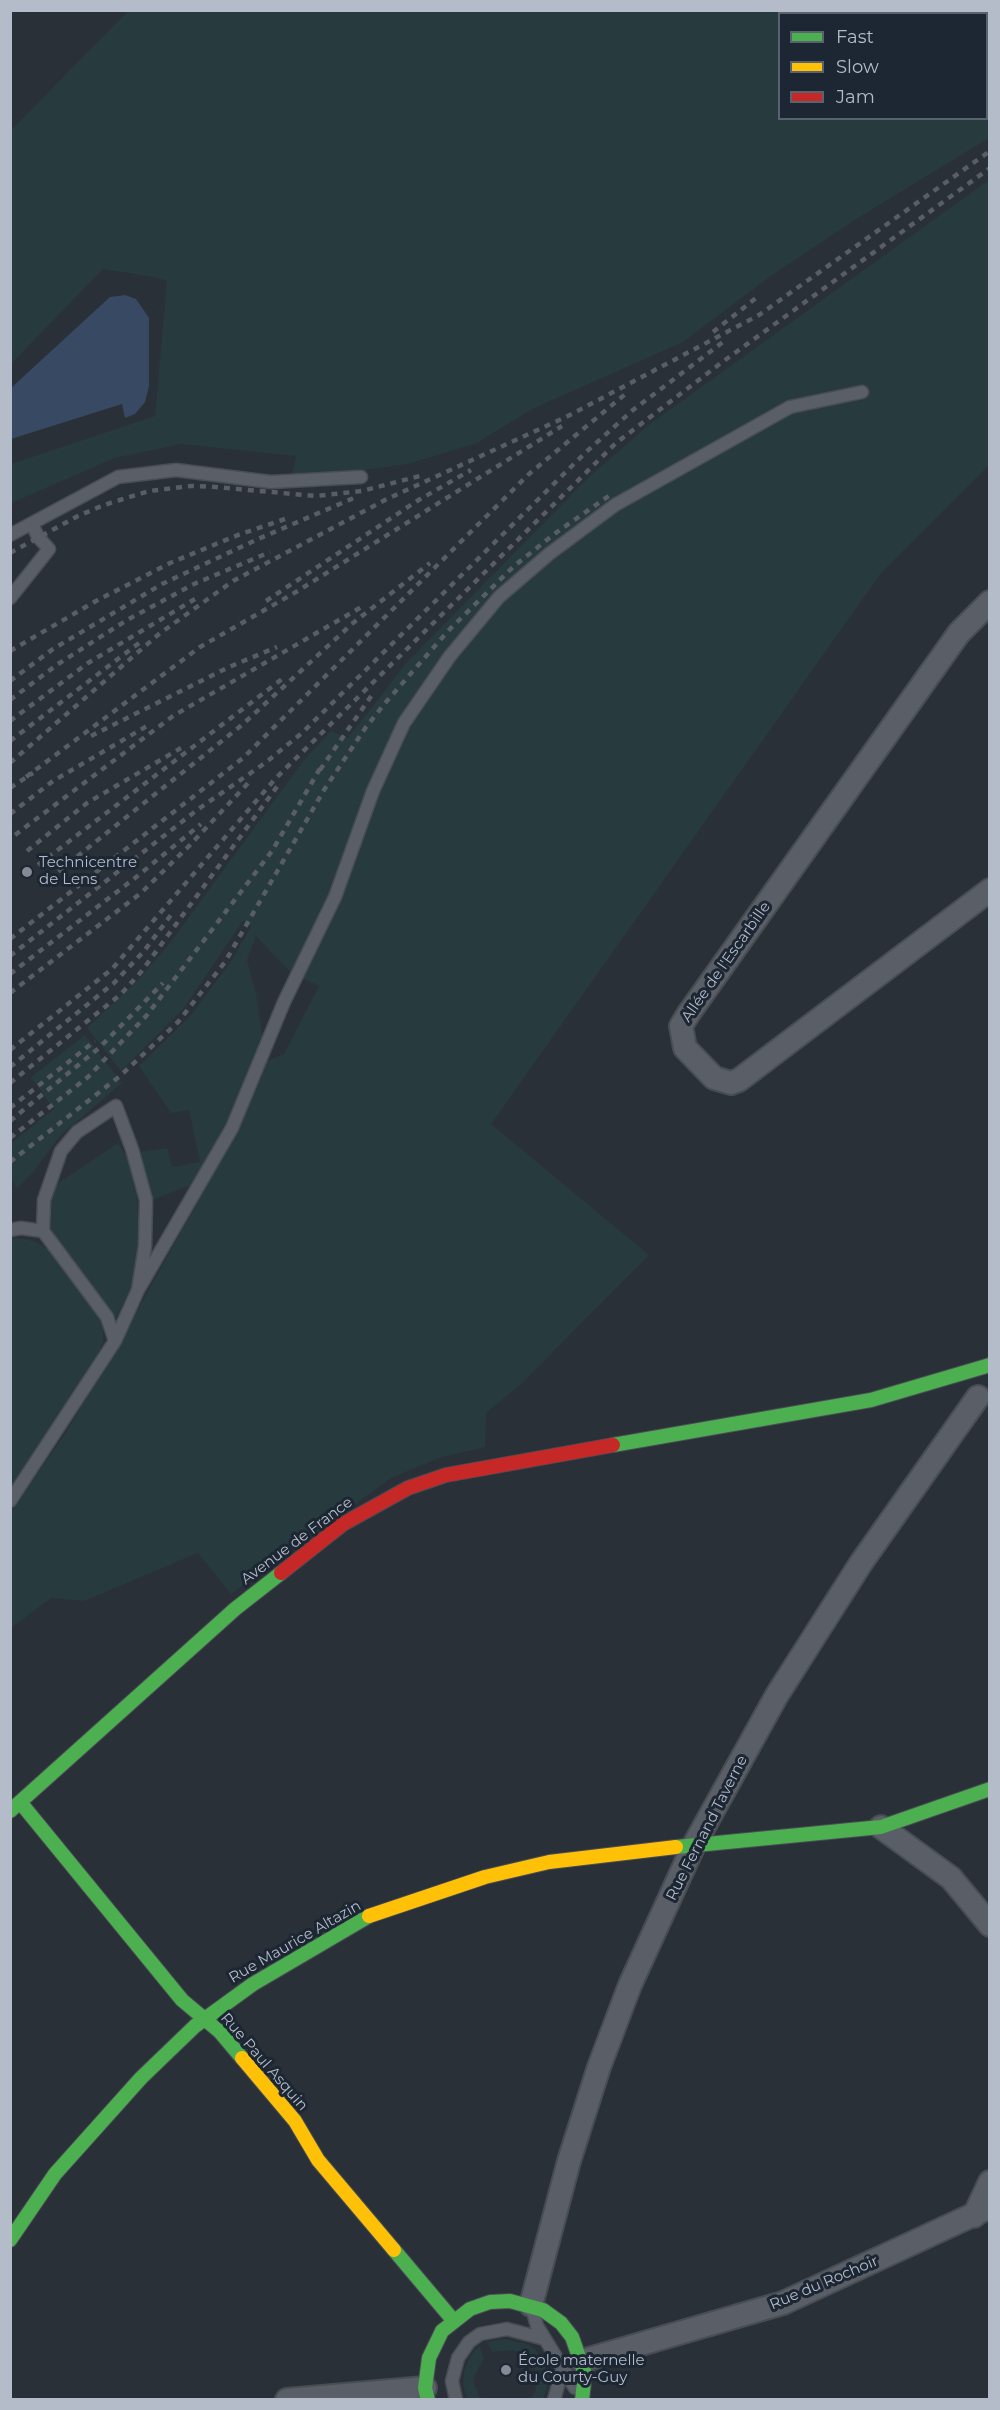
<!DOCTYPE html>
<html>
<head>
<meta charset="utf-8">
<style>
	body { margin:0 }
	#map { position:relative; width:1000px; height:2410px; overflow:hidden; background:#2a3038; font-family:Montserrat,sans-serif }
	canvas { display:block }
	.frame { position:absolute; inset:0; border:12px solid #b4bcc9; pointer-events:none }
	.legend { position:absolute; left:778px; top:12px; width:210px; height:108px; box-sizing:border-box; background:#1d2633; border:2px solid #59626f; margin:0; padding:8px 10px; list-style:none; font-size:18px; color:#b4bcc9 }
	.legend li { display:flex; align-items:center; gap:12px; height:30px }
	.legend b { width:30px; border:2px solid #59626f }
</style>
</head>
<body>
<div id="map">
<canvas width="1000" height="2410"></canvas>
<div class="frame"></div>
<ul class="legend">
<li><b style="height:8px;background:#4caf50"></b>Fast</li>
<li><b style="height:8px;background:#ffc107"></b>Slow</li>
<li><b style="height:8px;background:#c62828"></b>Jam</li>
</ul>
</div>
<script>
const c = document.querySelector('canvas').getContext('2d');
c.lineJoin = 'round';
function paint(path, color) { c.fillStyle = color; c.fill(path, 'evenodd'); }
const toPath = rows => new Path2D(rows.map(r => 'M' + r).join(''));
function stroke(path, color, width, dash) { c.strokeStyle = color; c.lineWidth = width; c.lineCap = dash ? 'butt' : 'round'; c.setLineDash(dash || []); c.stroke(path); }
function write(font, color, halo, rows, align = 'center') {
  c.font = font + ' Montserrat,sans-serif'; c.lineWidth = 6; c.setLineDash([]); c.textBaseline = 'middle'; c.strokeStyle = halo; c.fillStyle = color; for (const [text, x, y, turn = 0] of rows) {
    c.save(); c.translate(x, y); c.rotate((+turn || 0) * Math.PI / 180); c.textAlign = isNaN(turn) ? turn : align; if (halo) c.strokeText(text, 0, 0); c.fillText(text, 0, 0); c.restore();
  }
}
const green = toPath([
	[128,11,989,11,989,138,853,221,772,275,683,342,532,409,477,443,408,464,349,472,292,475,296,456,181,444,115,458,11,503,11,464,155,416,167,281,154,277,103,269,11,364,11,130],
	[780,14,986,14,986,118,780,118],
	[989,180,989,465,881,573,491,1124,649,1255,521,1384,486,1413,485,1447,439,1458,391,1478,231,1594,198,1553,84,1601,51,1598,11,1628,11,1511,65,1434,117,1347,236,1133,265,1062,284,1054,319,986,291,973,256,936,247,960,256,994,263,1041,231,1114,196,1183,149,1201,140,1152,167,1148,172,1167,200,1162,189,1110,171,1113,139,1066,191,1015,230,963,251,927,243,921,184,1008,121,1071,87,1028,138,980,170,943,304,760,331,731,348,738,408,661,591,475,650,424],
	[85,1035,122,1083,60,1136,33,1172,17,1188,11,1179,11,1143,54,1109,31,1077],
	[118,1143,128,1159,137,1198,139,1241,133,1284,116,1318,66,1254,51,1228,51,1188],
	[10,1237,34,1241,48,1249,97,1312,103,1327,103,1342,97,1356,75,1393,11,1487],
	[505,2339,527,2344,535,2349,547,2368,536,2371,531,2361,514,2350,492,2352,487,2342],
	[479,2346,484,2358,475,2375,474,2384,481,2399,468,2399,463,2386,464,2371,470,2357],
	[548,2371,548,2384,543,2399,530,2399,536,2390,536,2374]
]);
const water = toPath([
	[125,295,136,299,149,318,149,386,145,402,135,414,125,418,122,404,11,439,11,388,110,297]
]);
const lane = toPath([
	[10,535,118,477,176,470,271,482,361,477],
	[10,598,49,549,38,537,32,524],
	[10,1230,21,1228,43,1231],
	[138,1290,232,1128,284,1002,335,897,373,791,404,723,450,656,499,597,549,554,615,505,790,407,862,392],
	[10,1501,115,1341,138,1290,145,1246,146,1200,132,1149,116,1106,77,1132,61,1151,44,1200,43,1231,107,1317,115,1341],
	[533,2312,537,2326,575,2388],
	[456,2400,452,2381,458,2358,469,2342,480,2334,507,2329,545,2339],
	[554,2400,563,2367]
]);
const street = toPath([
	[990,602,959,633,689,1013,681,1026,685,1048,714,1078,731,1083,739,1080,990,890],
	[881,1827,951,1878,990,1925],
	[974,2216,990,2182],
	[531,2305,569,2161,599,2067,630,1985,694,1845,777,1695,861,1563,978,1397],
	[582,2361,783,2303,990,2207],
	[287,2400,425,2388]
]);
const fast = toPath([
	[613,1445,871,1400,990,1365],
	[20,1802,182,2000,220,2032,242,2058],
	[10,1811,235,1609,281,1573],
	[676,1847,881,1827,990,1789],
	[10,2240,55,2174,141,2078,195,2026,253,1984,369,1916],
	[394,2250,453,2320],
	[428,2400,425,2388,429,2358,442,2331,470,2309,490,2302,510,2301,543,2310,561,2323,572,2337,585,2374,582,2400]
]);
const slow = toPath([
	[369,1916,485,1877,549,1862,676,1847],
	[242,2058,295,2121,318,2160,394,2250]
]);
const jam = toPath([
	[281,1573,343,1524,408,1488,446,1475,613,1445]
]);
const rail = toPath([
	[713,332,756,298],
	[10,553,78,516,104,505,149,491,191,486,215,487,316,496,362,491,420,476],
	[266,601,417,501,471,470],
	[10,651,96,601,170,563,238,535,285,519],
	[10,681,53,649,162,584,258,539,356,497],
	[10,700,58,664,127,620,194,584,270,552],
	[10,721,88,663,195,599],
	[91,736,229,667,277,647],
	[10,741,139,643],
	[10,763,159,634,233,581,385,500,568,416,759,315,990,151],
	[320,770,374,692],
	[26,777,200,647,296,592,562,426],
	[10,788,33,773],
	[10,814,53,781,147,726],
	[15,835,173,716,365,605],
	[27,851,87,803,181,748],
	[38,865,286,676],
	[49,879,243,724,353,623,430,563],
	[10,939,243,758,529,474,629,391],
	[10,956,197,810,265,763,302,733,585,453,633,410,727,339],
	[10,974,135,878,201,824],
	[10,993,141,893,190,845,251,780],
	[10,1050,112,969,275,779,616,443,721,363,990,168],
	[10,1067,114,983,144,951,174,911],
	[10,1083,121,994,141,972,279,784],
	[10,1108,95,1041],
	[10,1121,99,1048,163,983],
	[10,1138,88,1077,147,1015,272,851,322,765],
	[10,1162,120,1076,178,1022,225,962,324,790,366,727,386,702,448,631,514,566,557,532,613,493]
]);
const markers = [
	[27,872,6,"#848b96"],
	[506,2370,6,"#848b96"]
];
const poiNames = [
	["Technicentre",39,863],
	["de Lens",39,880],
	["École maternelle",518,2361],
	["du Courty-Guy",518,2378]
];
const streetNames = [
	["Allée de l'Escarbille",726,962,-55],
	["Avenue de France",297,1541,-37],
	["Rue Fernand Taverne",707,1828,-63],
	["Rue Maurice Altazin",295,1942,-30],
	["Rue Paul Asquin",264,2062,49],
	["Rue du Rochoir",824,2283,-23]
];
paint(green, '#273a3e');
paint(water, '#384963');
stroke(lane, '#484c53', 15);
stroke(street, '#484c53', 26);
stroke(fast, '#484c53', 16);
stroke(slow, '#484c53', 16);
stroke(jam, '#484c53', 16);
stroke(lane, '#5a5e66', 12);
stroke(street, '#5a5e66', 22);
stroke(fast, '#4caf50', 14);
stroke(slow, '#ffc107', 14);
stroke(jam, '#c62828', 14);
stroke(rail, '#595d64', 4.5, [6, 6]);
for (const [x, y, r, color] of markers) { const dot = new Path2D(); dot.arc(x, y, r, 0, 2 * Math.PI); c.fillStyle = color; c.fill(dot); stroke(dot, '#1d2633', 2); }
write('15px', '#b4bcc9', '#1d2633', poiNames, 'left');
write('15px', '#b4bcc9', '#1d2633', streetNames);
</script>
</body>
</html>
